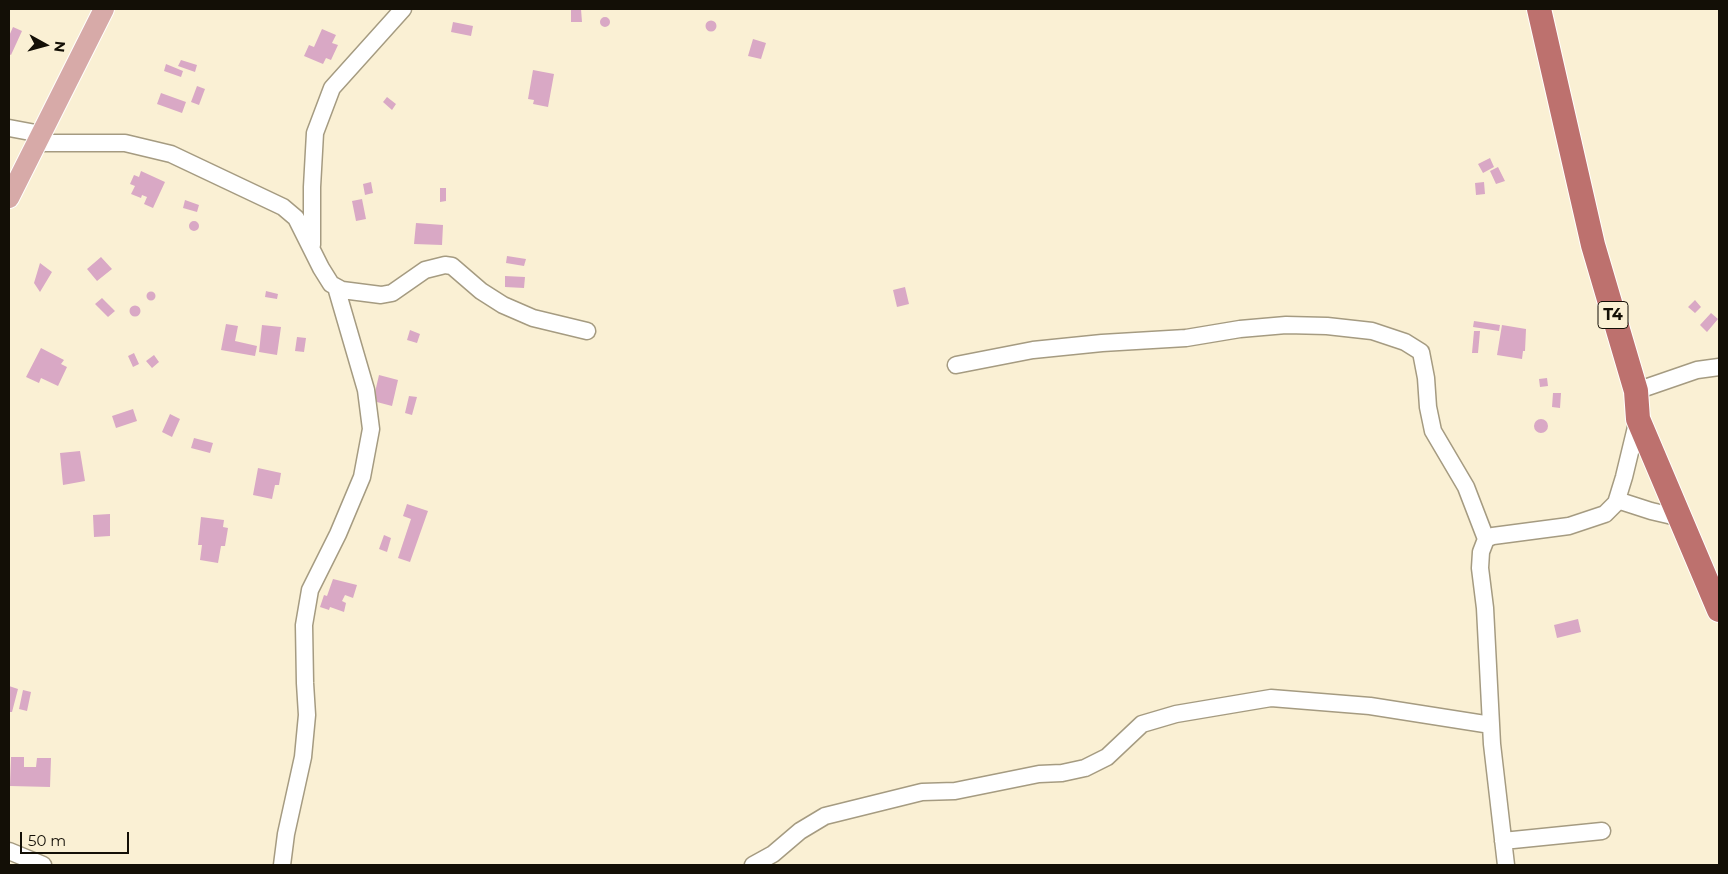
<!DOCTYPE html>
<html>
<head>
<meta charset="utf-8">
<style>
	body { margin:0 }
	#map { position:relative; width:1728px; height:874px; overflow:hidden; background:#faf0d4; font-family:Montserrat,sans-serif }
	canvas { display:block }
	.frame { position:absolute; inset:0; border:10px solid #130f06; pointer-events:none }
	.north { position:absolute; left:20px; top:20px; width:50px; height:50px; -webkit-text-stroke:4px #faf0d4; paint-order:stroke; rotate:97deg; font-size:14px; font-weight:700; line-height:20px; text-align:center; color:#130f06 }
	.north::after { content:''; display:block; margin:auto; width:18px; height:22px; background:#130f06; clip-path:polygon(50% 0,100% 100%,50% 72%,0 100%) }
	.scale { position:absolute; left:20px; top:832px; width:109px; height:22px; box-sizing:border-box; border:2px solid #130f06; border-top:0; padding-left:6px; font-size:15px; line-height:18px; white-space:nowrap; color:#130f06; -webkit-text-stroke:4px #faf0d4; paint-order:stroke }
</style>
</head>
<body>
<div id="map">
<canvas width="1728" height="874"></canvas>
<div class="frame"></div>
<div class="north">N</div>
<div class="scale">50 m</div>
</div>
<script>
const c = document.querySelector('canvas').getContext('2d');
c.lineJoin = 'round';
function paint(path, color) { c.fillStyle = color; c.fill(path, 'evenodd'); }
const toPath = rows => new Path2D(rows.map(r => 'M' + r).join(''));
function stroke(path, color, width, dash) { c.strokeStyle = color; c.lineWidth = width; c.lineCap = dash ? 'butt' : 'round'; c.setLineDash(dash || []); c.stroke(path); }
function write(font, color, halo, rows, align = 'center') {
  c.font = font + ' Montserrat,sans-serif'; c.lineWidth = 4; c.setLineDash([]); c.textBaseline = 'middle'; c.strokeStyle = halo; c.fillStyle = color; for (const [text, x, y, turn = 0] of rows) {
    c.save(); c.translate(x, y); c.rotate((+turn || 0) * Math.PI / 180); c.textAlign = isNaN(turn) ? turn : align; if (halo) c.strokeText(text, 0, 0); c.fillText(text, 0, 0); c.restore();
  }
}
const building = toPath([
	[571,9,581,9,582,22,571,22],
	'600 22a5 5 0 1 1 10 0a5 5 0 1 1-10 0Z',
	'705.5 26a5.5 5.5 0 1 1 11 0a5.5 5.5 0 1 1-11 0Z',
	[453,22,473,26,471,36,451,32],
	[13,27,22,31,11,55,9,54,9,36],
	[322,29,336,35,332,43,338,45,331,60,326,58,323,64,304,56,309,45,314,47],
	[753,39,766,43,761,59,748,56],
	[181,60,197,65,195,72,178,66],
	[166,64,183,71,181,77,164,71],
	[533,70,554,74,548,107,533,104,534,100,528,99],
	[197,86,205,89,199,105,191,102],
	[161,93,186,102,182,113,157,104],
	[387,97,396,104,392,110,383,102],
	[1490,158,1494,167,1483,173,1478,164],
	[1498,167,1505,181,1496,184,1490,171],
	[141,171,165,182,153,208,144,204,147,197,142,195,141,198,131,194,135,186,130,184,134,175,139,177],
	[371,182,373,193,365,195,363,184],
	[1484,182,1485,194,1476,195,1475,183],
	[440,188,446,188,446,201,440,202],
	[362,199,366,219,356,221,352,201],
	[185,200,199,205,197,212,183,208],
	'189 226a5 5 0 1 1 10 0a5 5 0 1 1-10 0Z',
	[416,223,443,225,442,245,414,244],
	[507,256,526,259,524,266,506,263],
	[101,257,112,269,97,281,87,269],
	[40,263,52,272,40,292,34,283],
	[505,276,525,277,524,288,505,287],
	[905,287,909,304,897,307,893,290],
	[266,291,278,294,277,299,265,297],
	'146.5 296a4.5 4.5 0 1 1 9 0a4.5 4.5 0 1 1-9 0Z',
	[102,298,115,311,108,317,95,304],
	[1695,300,1701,307,1695,313,1688,307],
	'129.5 311a5.5 5.5 0 1 1 11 0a5.5 5.5 0 1 1-11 0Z',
	[1711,313,1718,319,1707,332,1700,325],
	[1474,321,1500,325,1499,331,1473,327],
	[226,324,238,326,235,341,257,346,255,356,221,350],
	[262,325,281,327,277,355,259,352],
	[1502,325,1526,329,1525,351,1523,351,1522,359,1497,355],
	[410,330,420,334,417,343,407,340],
	[1474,331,1480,331,1478,353,1472,353],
	[297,337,306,338,304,352,295,351],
	[41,348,64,360,61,364,67,367,58,386,41,378,39,383,26,377],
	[134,353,139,364,133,367,128,356],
	[154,355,159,362,152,368,146,361],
	[379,375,398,380,392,406,373,401],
	[1547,378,1548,386,1540,387,1539,379],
	[1553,393,1561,393,1560,408,1552,407],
	[409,396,417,397,412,415,405,413],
	[133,409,137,421,116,428,112,416],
	[170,414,180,419,172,437,162,432],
	'1534 426a7 7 0 1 1 14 0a7 7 0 1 1-14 0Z',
	[194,438,213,443,210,453,191,448],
	[80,451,85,481,63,485,60,453],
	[258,468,281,473,279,485,275,485,272,499,253,495],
	[407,504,428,511,410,562,398,558,411,519,403,516],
	[110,514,110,536,94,537,93,515],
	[201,517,224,520,223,527,228,528,225,546,221,546,218,563,200,560,202,545,198,545],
	[384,535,391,538,387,552,379,549],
	[333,579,357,585,353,598,345,595,342,601,346,603,344,612,330,607,329,610,320,607,324,595,327,596],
	[1578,619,1581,632,1557,638,1554,625],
	[9,686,18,689,12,712,9,712],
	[23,690,31,692,27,711,19,709],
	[11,757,24,757,24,767,36,767,37,758,51,758,50,787,10,786]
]);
const minor = toPath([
	[9,128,41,134],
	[36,143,125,143,171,154,283,207,296,218,321,268,331,284,342,290,381,295,392,293,425,270,445,265,452,266,481,291,503,305,533,318,587,331],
	[312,245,312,187,315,133,332,88,403,9],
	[956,365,1033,350,1102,343,1186,338,1240,329,1286,325,1327,326,1372,331,1405,342,1421,352,1426,378,1428,407,1433,431,1466,487,1486,539],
	[1636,391,1697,370,1719,367],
	[1617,500,1651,511,1681,518],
	[1503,841,1602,831],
	[9,851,43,865],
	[282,865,286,834,303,757,307,715,305,683,304,625,310,590,338,534,362,477,371,429,366,390,336,287],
	[753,865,773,854,800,831,825,816,922,792,955,791,1039,774,1062,773,1085,768,1107,757,1142,724,1176,714,1271,698,1370,706,1491,725],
	[1506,865,1492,744,1485,608,1480,568,1481,552,1486,539,1493,536,1569,526,1605,514,1616,503,1624,477,1638,419]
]);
const major = toPath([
	[9,198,104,9]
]);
const highway = toPath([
	[1539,9,1593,245,1636,391,1638,419,1719,610]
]);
const shields = [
	[1613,315,30]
];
const shieldNames = [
	["T4",1613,315]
];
paint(building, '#d9a8c5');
stroke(minor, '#a59b81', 19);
stroke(major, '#fff', 22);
stroke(highway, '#fff', 26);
stroke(minor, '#fff', 16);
stroke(major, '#d7aaa8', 20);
stroke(highway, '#bd716e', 24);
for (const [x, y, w] of shields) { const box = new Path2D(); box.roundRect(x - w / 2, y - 13.5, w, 27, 4); c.fillStyle = '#faf0d4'; c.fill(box); stroke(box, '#130f06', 1); }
write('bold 16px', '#130f06', null, shieldNames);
</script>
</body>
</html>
